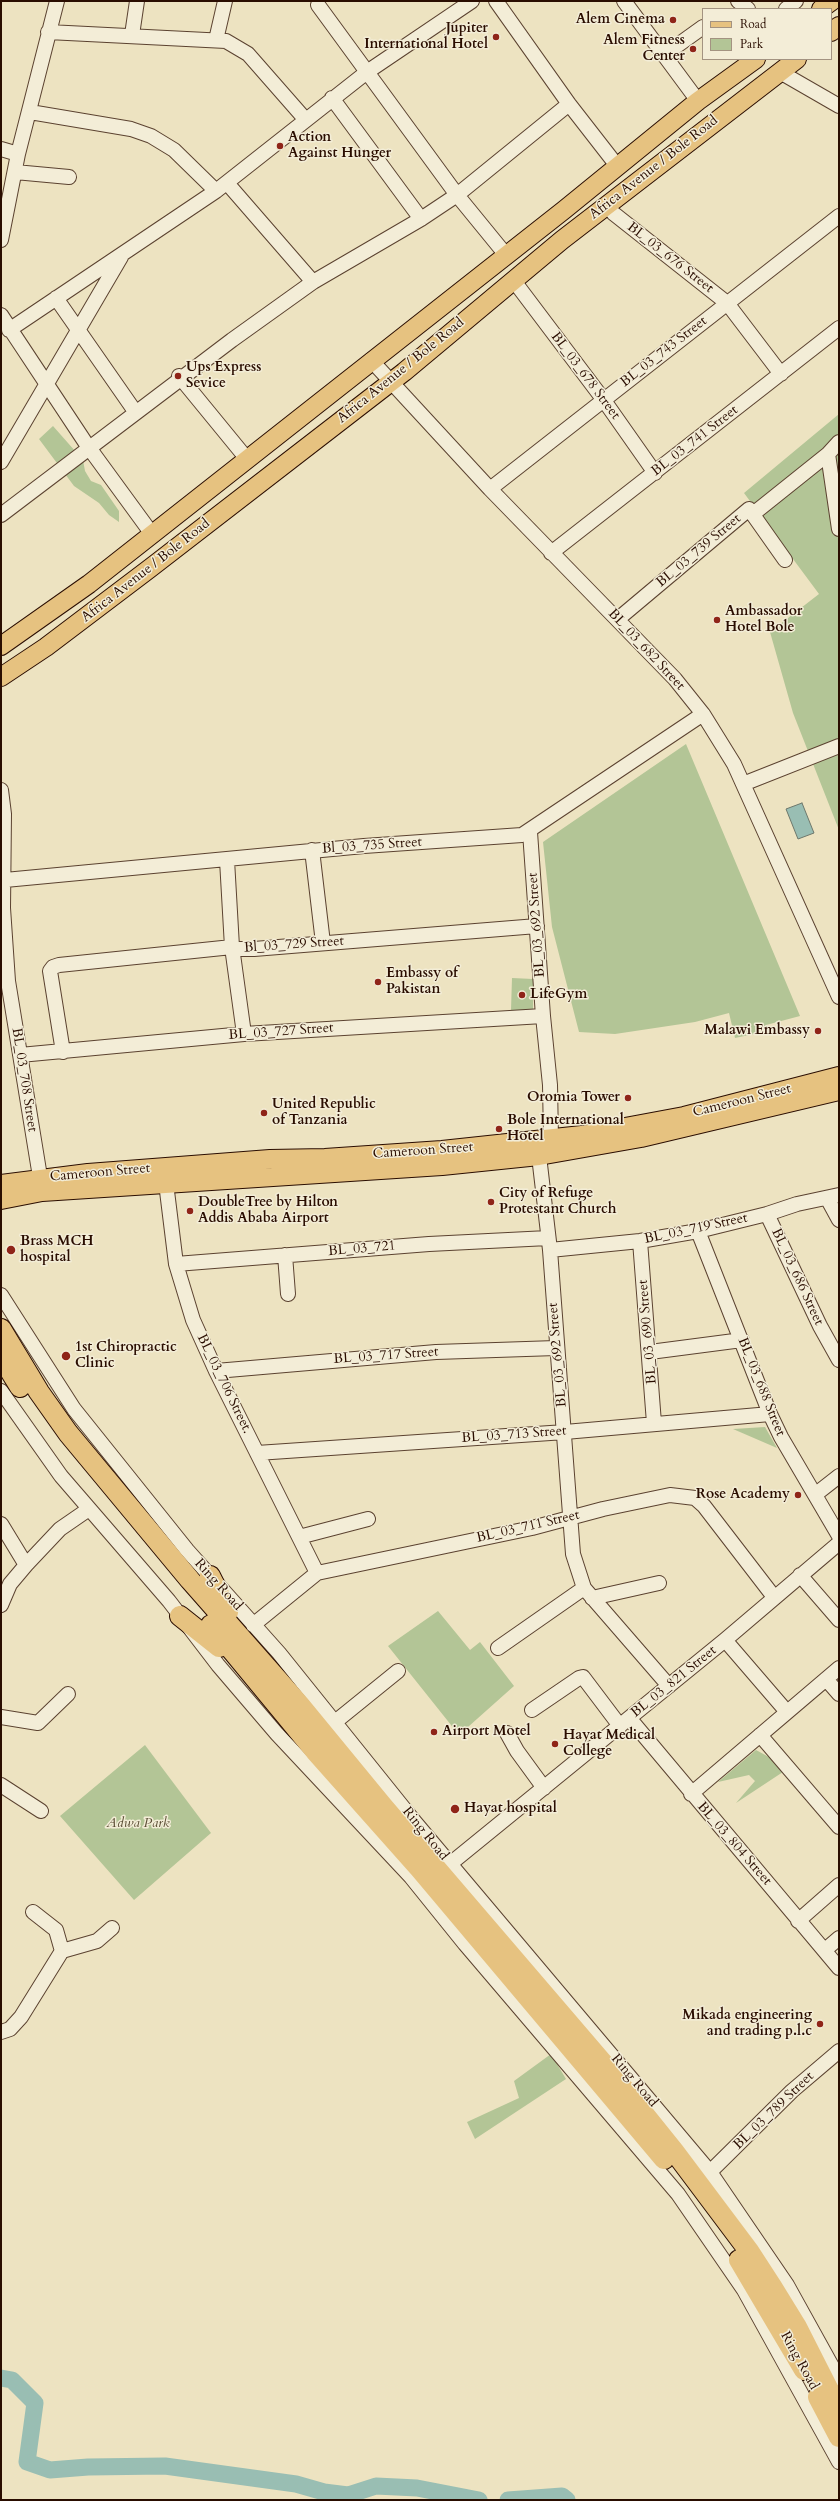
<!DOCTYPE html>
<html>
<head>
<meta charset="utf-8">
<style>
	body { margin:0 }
	#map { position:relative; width:840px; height:2501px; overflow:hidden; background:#ede3c1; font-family:Cardo,serif }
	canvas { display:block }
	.frame { position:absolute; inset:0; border:2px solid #2a0d00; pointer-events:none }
	.legend { position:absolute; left:702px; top:8px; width:130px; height:52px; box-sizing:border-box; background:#f3edd7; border:1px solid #a39381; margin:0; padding:5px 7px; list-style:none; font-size:12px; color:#2a0d00 }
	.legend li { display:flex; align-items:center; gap:8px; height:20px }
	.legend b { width:20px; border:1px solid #a39381 }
</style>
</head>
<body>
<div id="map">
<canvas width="840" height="2501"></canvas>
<div class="frame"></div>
<ul class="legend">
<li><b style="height:5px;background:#e6c280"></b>Road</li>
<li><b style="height:11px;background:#b3c596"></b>Park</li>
</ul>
</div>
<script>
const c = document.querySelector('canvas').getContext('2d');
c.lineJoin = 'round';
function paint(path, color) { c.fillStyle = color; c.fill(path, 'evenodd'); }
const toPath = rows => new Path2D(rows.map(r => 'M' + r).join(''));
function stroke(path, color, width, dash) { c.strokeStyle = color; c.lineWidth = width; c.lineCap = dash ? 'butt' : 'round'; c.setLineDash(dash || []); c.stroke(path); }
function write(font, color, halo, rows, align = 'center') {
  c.font = font + ' Cardo,serif'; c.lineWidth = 3; c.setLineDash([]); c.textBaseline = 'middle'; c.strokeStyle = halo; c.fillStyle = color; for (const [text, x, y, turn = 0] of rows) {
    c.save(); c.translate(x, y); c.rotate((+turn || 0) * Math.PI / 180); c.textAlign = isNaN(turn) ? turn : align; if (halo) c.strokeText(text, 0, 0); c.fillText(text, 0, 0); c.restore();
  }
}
const green = toPath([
	[839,414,839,830,793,713,770,632,819,594,744,493],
	[53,426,83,460,85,471,91,481,101,485,119,511,119,522,109,515,99,503,74,486,39,439],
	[686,744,800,1016,766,1025,763,1032,735,1038,729,1013,695,1022,615,1034,579,1032,552,927,543,842],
	[512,978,533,979,533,1011,511,1010],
	[765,1427,777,1448,733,1429],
	[438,1611,470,1650,480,1642,514,1686,459,1735,388,1646],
	[145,1745,211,1833,134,1900,60,1816],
	[756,1750,789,1768,736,1803,755,1781,749,1775,718,1782],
	[551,2054,566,2079,475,2139,467,2122,519,2098,514,2081]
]);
const water = toPath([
	[802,803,814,833,798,839,786,809,802,803]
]);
const river = toPath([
	[1,2378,12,2380,35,2403,27,2462,50,2470,88,2467,165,2466,296,2484,324,2492,348,2495,376,2486,417,2488,479,2500],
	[508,2500,562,2496,567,2500]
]);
const minor = toPath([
	[496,1,569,104,618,167],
	[624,1,698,101],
	[738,1,748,9],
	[318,5,457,195,506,255],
	[786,9,796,1],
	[48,32,226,41,248,54,305,119],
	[132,35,137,1],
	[216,40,225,1],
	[664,55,703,27],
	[780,72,839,106],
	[332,98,421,219],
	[30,112,131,129,151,136,174,150,216,191],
	[1,149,18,154],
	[15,172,69,177],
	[227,183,313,282],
	[613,213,727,303,781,374],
	[1,240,18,154,57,1],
	[514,281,603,399,655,473],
	[56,298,134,410],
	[1,315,87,445,152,534],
	[9,330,216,191,367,72,472,1],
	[371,360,490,489,675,679,703,714,734,764,839,997],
	[179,376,247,459],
	[839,442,828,454,839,529],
	[1,462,121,257],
	[490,489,839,216],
	[753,514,828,454],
	[1,515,232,340,313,282,421,219,457,195,569,104],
	[551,553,839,328],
	[618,619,749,509,785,560],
	[743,784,839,746],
	[1,790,4,814,3,908,8,981,42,1189],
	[530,832,543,1016,550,1085,551,1139],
	[312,850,323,943],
	[227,860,232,947,244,1034],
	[5,880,364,846,522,835,703,714],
	[63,1052,50,971,53,967,59,965,232,947,238,949,254,949,537,926],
	[20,1055,244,1034,543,1016],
	[539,1156,550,1250,573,1554,584,1588,669,1686],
	[166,1183,176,1264,193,1320,216,1371,317,1573],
	[827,1198,839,1220],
	[767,1214,820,1326,839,1360],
	[698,1231,770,1414,781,1437,839,1536],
	[640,1241,654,1423],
	[550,1250,640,1241,698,1231,767,1214,797,1204,839,1195],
	[285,1255,288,1294],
	[176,1264,429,1244,548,1238],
	[1,1295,74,1409,187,1550,279,1653,414,1821,710,2172,787,2285,839,2379],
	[650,1352,742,1340],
	[216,1371,436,1352,556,1348],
	[1,1391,61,1476,169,1601,218,1665,277,1734,411,1877,465,1944,678,2194,744,2290,839,2462],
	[257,1453,565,1432,770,1414],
	[816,1494,839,1476],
	[1,1524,26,1565],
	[299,1537,368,1519],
	[800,1575,839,1620],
	[592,1598,659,1583],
	[1,1605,10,1584,26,1565,60,1529,89,1509],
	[253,1625,317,1573,532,1528,603,1509,670,1495,695,1498,704,1506,774,1597],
	[725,1640,787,1712],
	[498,1648,584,1588],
	[826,1679,839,1694],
	[532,1710,579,1678,583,1677,620,1726],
	[1,1717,38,1723,68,1694],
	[630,1719,839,1968],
	[335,1722,398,1671],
	[507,1733,517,1751,544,1788],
	[760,1735,839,1827],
	[1,1785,41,1811],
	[691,1794,839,1668],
	[450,1864,725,1640,839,1543],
	[33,1912,56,1930,62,1951],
	[798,1921,839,1885],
	[825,1950,839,1938],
	[1,2032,10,2029,21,2017,62,1951,97,1941,112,1928],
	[710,2172,792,2091,839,2051]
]);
const major = toPath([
	[821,9,832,1],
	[831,32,839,26],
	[1,646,89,584,564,210,698,101,756,59],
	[1,677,46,647,149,569,404,372,562,240,797,59],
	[1,1184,88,1173,270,1159,325,1158,442,1150,582,1135,684,1116,839,1076],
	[1,1200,42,1192,442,1166,539,1156,641,1138,839,1091]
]);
const highway = toPath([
	[1,1329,39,1392,68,1433,190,1580,300,1705,383,1806,604,2064,674,2151,749,2251,773,2288,797,2327,839,2410],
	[1,1356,20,1387],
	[210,1576,228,1612],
	[180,1616,219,1647],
	[211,1625,315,1751,419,1868,664,2159],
	[739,2260,804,2370],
	[818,2397,839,2437]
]);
const markers = [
	[673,20,4,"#8f2418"],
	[496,37,4,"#8f2418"],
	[693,49,4,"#8f2418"],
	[280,146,4,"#8f2418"],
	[178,376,4,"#8f2418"],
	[717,620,4,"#8f2418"],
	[378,982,4,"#8f2418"],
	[522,995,4,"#8f2418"],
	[818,1031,4,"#8f2418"],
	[628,1098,4,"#8f2418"],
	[264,1113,4,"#8f2418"],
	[499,1129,4,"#8f2418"],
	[491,1202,4,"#8f2418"],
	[190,1211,4,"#8f2418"],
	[11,1250,5,"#8f2418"],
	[66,1356,5,"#8f2418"],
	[798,1495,4,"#8f2418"],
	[434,1732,4,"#8f2418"],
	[555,1744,4,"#8f2418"],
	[455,1809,5,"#8f2418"],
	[820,2024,4,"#8f2418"]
];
const poiNames = [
	["Alem Cinema",665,20,"right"],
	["Jupiter",488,29,"right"],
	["International Hotel",488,45,"right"],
	["Alem Fitness",685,41,"right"],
	["Center",685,57,"right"],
	["Action",288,138],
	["Against Hunger",288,154],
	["Ups Express",186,368],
	["Sevice",186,384],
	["Ambassador",725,612],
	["Hotel Bole",725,628],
	["Embassy of",386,974],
	["Pakistan",386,990],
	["LifeGym",530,995],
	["Malawi Embassy",810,1031,"right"],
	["Oromia Tower",620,1098,"right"],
	["United Republic",272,1105],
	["of Tanzania",272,1121],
	["Bole International",507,1121],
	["Hotel",507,1137],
	["City of Refuge",499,1194],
	["Protestant Church",499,1210],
	["DoubleTree by Hilton",198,1203],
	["Addis Ababa Airport",198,1219],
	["Brass MCH",20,1242],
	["hospital",20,1258],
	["1st Chiropractic",75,1348],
	["Clinic",75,1364],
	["Rose Academy",790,1495,"right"],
	["Airport Motel",442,1732],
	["Hayat Medical",563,1736],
	["College",563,1752],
	["Hayat hospital",464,1809],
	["Mikada engineering",812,2016,"right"],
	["and trading p.l.c",812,2032,"right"]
];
const streetNames = [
	["Africa Avenue / Bole Road",654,168,-38],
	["BL_03_676 Street",670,258,38],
	["BL_03_743 Street",664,352,-38],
	["Africa Avenue / Bole Road",401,371,-39],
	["BL_03_678 Street",585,376,53],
	["BL_03_741 Street",695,441,-38],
	["BL_03_739 Street",699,551,-40],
	["Africa Avenue / Bole Road",146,571,-38],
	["BL_03_682 Street",646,650,47],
	["Bl_03_735 Street",372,846,-4],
	["BL_03_692 Street",537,925,-94],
	["Bl_03_729 Street",294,945,-4],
	["BL_03_727 Street",281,1032,-4],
	["BL_03_708 Street",24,1080,81],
	["Cameroon Street",742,1101,-14],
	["Cameroon Street",423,1151,-4],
	["Cameroon Street",100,1173,-5],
	["BL_03_719 Street",696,1229,-12],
	["BL_03_721",362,1249,-5],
	["BL_03_686 Street",797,1277,65],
	["BL_03_690 Street",648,1332,-95],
	["BL_03_692 Street",558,1355,-95],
	["BL_03_717 Street",386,1356,-4],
	["BL_03_706 Street.",224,1384,64],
	["BL_03_688 Street",761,1387,68],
	["BL_03_713 Street",514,1435,-4],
	["BL_03_711 Street",528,1527,-13],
	["Ring Road",218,1585,48],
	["BL_03_821 Street",674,1682,-39],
	["Ring Road",425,1834,51],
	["BL_03_804 Street",734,1844,49],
	["Ring Road",634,2081,50],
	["BL_03_789 Street",774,2111,-44],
	["Ring Road",799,2361,61]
];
const parkNames = [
	["Adwa Park",138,1824]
];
paint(green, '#b3c596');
paint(water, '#99beb3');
stroke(water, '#6d776b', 1);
stroke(river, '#99beb3', 17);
stroke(minor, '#5b4230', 16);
stroke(major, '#2a0d00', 20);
stroke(highway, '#2a0d00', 22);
stroke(minor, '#f3edd7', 14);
stroke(major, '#e6c280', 18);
stroke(highway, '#e6c280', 20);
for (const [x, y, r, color] of markers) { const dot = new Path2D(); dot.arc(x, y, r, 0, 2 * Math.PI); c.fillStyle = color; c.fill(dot); stroke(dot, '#f3edd7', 1.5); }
write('bold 14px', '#2a0d00', '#f3edd7', poiNames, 'left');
write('14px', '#2a0d00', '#f3edd7', streetNames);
write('italic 14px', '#5a4d34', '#f3edd7', parkNames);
</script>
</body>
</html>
